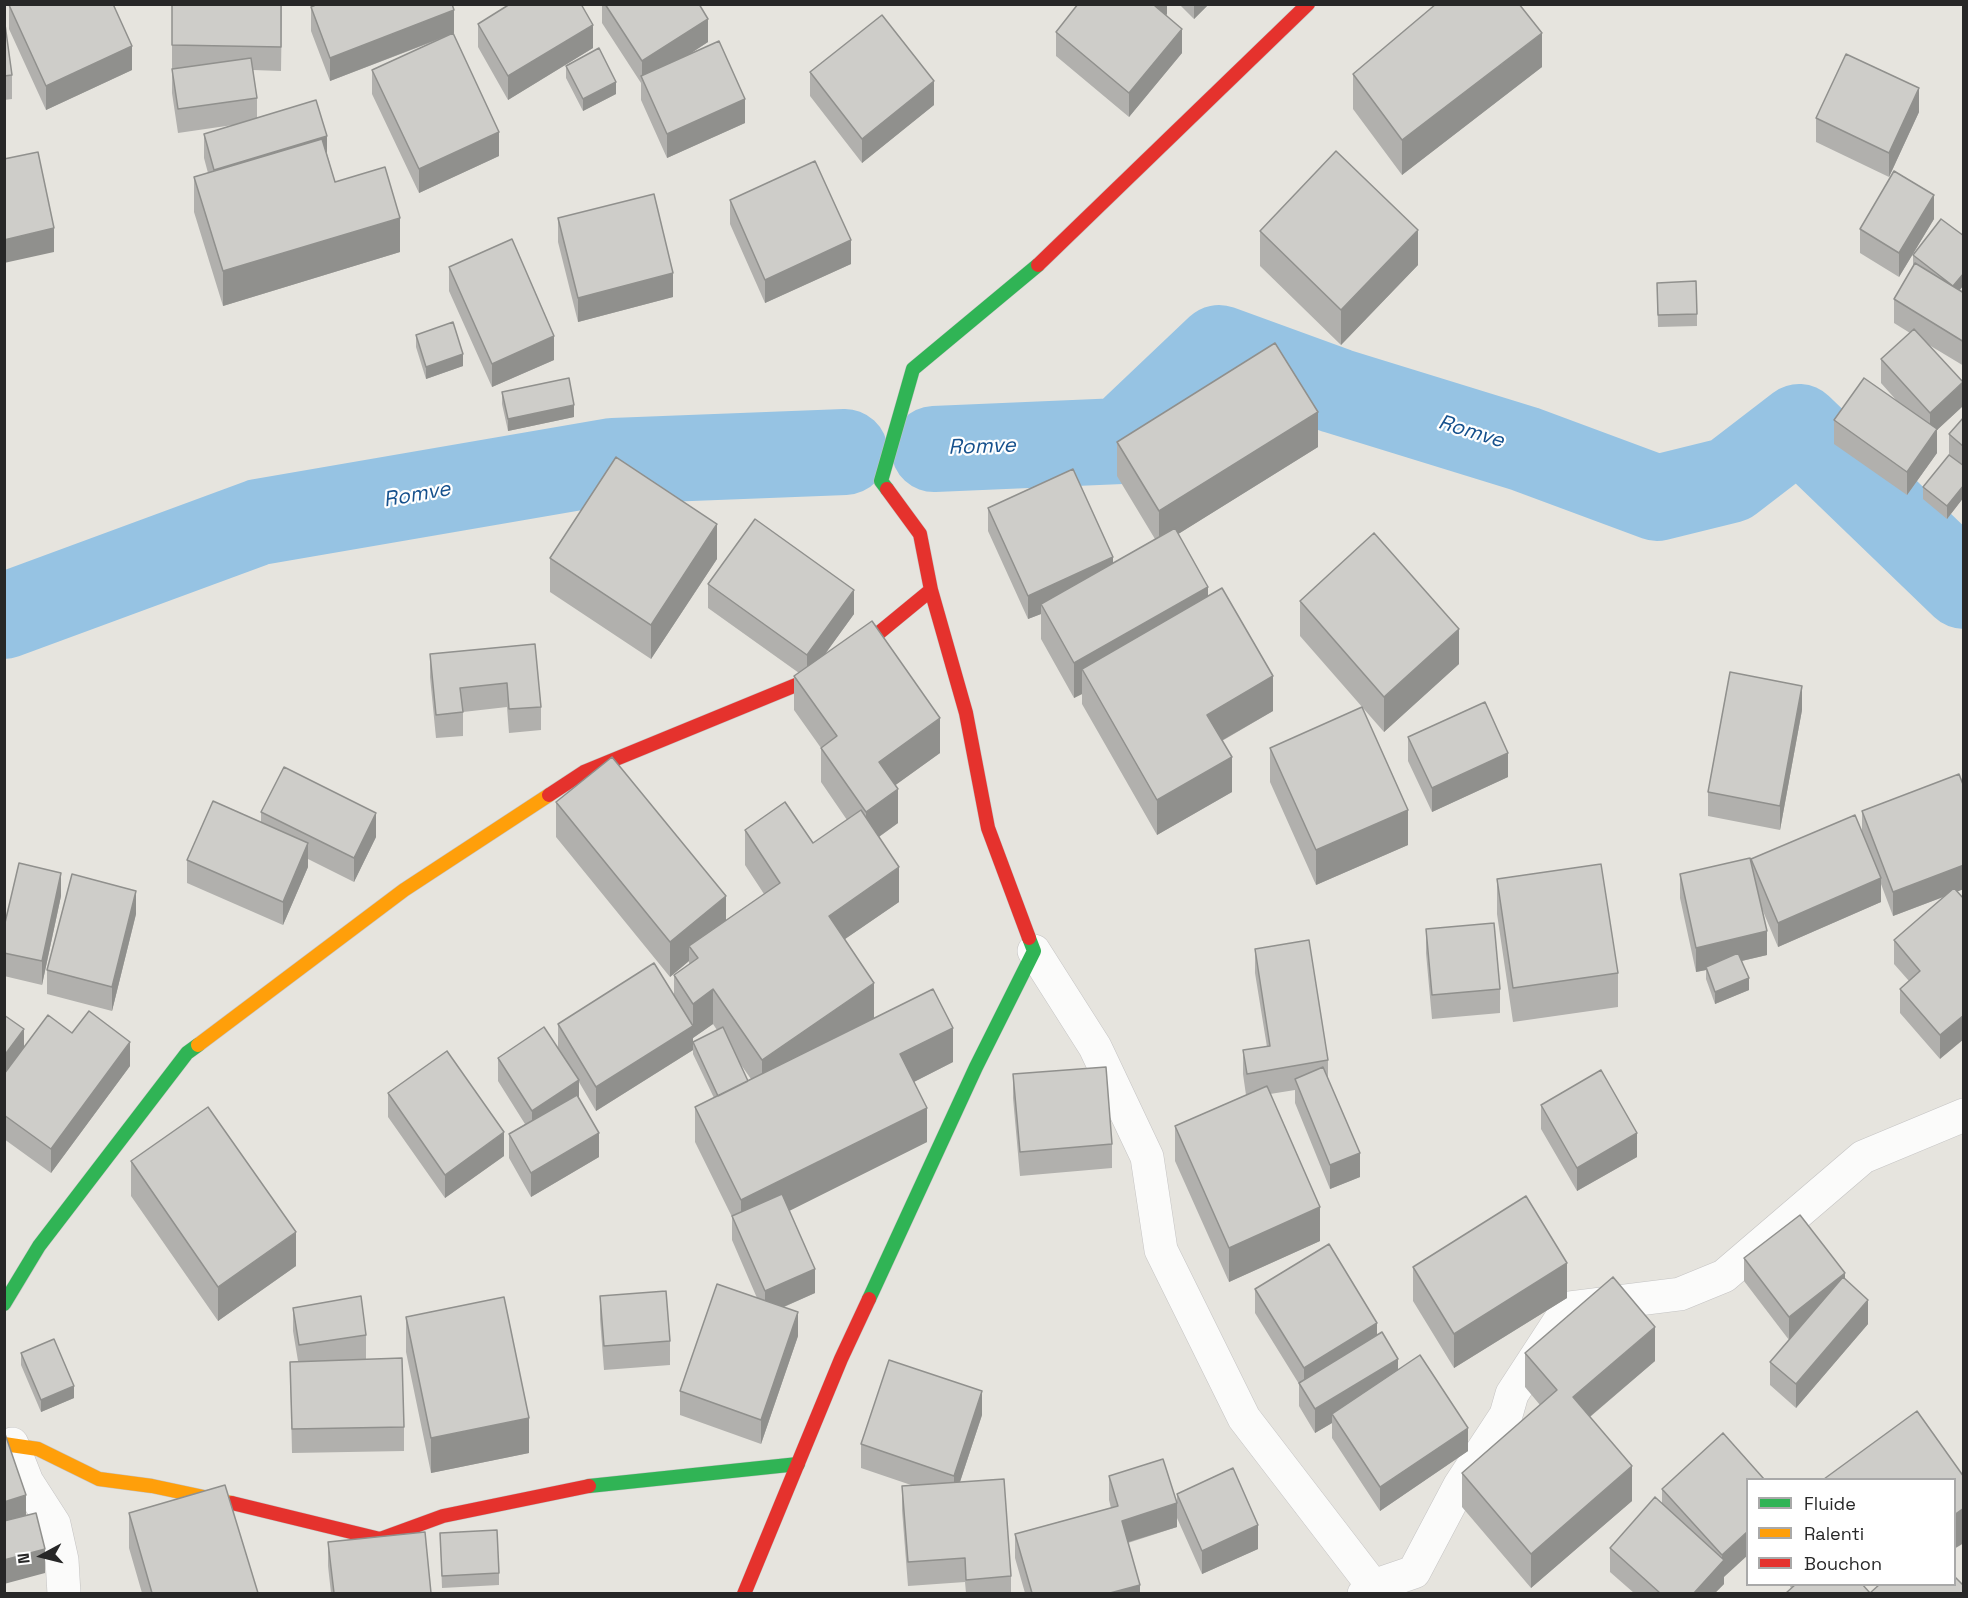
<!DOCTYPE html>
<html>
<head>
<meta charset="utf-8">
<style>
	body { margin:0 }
	#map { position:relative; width:1968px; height:1598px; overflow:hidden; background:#e6e4de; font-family:"Space Grotesk",sans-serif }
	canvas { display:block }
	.frame { position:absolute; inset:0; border:6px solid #272727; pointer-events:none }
	.legend { position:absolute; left:1746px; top:1478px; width:210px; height:108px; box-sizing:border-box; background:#fff; border:2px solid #a9a9a9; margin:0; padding:8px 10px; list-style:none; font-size:18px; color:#272727 }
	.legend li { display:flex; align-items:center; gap:12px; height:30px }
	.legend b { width:30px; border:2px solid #a9a9a9 }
	.north { position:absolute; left:12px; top:1526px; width:60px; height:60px; -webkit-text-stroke:4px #fff; paint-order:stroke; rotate:263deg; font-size:16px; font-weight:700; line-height:24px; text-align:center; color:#272727 }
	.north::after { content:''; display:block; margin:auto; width:21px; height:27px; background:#272727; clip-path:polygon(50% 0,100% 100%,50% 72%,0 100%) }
</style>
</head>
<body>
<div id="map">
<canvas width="1968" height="1598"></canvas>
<div class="frame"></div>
<ul class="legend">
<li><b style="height:8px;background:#30b455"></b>Fluide</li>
<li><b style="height:8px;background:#ff9f0a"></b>Ralenti</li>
<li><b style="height:8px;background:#e5322d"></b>Bouchon</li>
</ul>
<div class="north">N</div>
</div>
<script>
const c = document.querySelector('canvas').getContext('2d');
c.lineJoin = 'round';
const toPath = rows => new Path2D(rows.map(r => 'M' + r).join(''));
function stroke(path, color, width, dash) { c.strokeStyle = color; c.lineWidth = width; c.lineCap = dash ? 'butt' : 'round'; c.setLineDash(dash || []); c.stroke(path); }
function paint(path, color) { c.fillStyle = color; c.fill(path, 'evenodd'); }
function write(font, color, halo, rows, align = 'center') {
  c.font = font + ' "Space Grotesk",sans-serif'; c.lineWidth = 4.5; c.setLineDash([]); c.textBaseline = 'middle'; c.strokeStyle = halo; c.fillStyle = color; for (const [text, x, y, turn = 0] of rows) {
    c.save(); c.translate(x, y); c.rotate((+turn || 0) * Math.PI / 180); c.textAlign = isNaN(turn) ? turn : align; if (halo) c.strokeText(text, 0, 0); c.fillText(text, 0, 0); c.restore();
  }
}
const river = toPath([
	[934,449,1121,441,1219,348,1337,391,1525,449,1657,498,1730,480,1799,427,1964,586],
	[4,616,259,522,613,461,845,452]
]);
const street = toPath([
	[1034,951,1095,1047,1147,1157,1161,1250,1244,1418,1373,1586,1384,1594],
	[12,1444,27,1482,54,1524,62,1560,64,1594],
	[1364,1594,1373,1586,1414,1572,1460,1485,1506,1415,1512,1394,1568,1308,1680,1294,1724,1276,1863,1157,1964,1115]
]);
const fast = toPath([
	[887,489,881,481,913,369,1038,265],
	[869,1299,976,1067,1034,951,1029,938],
	[4,1304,39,1246,187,1053,198,1045],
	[589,1486,798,1464]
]);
const slow = toPath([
	[198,1045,404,890,549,795],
	[4,1444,38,1449,99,1479,152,1486,232,1503]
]);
const jam = toPath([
	[1038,265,1308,4],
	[887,489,920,534,931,590,966,713,988,828,1029,938],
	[549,795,584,772,835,669,931,590],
	[232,1503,380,1539,443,1516,589,1486],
	[744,1594,841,1359,869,1299]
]);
const wall = toPath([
	[172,4,282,4,281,71,253,70,257,98,257,118,327,154,335,182,400,252,223,306,194,212,194,177,208,173,204,158,204,134,233,125,178,133,172,93],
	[602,4,699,4,708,42,688,55,745,123,667,158,641,100,641,83,602,23],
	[1167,4,1167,14,1166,15,1182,53,1129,117,1056,56,1056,32],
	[1179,4,1209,4,1194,19],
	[9,5,132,70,46,110,9,29],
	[311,7,454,33,453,34,499,156,419,193,372,94,372,70,440,39,330,81,311,31],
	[4,17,12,75,12,99,4,100],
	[478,24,593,48,508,100,478,47],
	[566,66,616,94,583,111,566,78],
	[1542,67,1402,175,1353,109,1353,74],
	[810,72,934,105,862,163,810,96],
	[1919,112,1889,177,1816,142,1816,118],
	[730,200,851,264,765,303,730,224],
	[558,218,673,297,578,322,558,242],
	[1934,219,1899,277,1860,253,1860,229],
	[1260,231,1418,265,1341,345,1260,266],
	[1913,255,1964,293,1964,366,1929,345,1963,406,1937,430,1937,453,1907,495,1834,444,1834,420,1897,401,1881,383,1881,359,1910,333,1894,323,1894,299,1913,266],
	[449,267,554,360,492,387,449,291],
	[1657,283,1697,314,1697,326,1658,327],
	[416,335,463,366,426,379,416,347],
	[502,392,574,417,508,431,502,404],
	[1964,417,1964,497,1947,519,1923,499,1923,487,1949,455,1949,434],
	[1117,442,1318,447,1178,534,1208,596,1273,711,1222,741,1232,792,1157,835,1082,704,1082,694,1074,698,1041,639,1041,614,1028,619,988,531,988,508,1113,563,1155,539,1117,476],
	[550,558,717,559,651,659,550,592],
	[708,584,854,614,825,654,940,753,895,785,898,823,879,837,899,902,845,939,874,1018,953,1062,914,1082,927,1142,789,1211,815,1293,784,1307,798,1336,761,1444,680,1415,680,1391,757,1298,732,1240,732,1217,695,1142,695,1107,714,1098,693,1054,693,1050,596,1111,579,1082,579,1098,599,1157,531,1197,509,1158,509,1134,525,1124,498,1081,498,1058,558,1047,558,1024,674,995,674,975,689,964,689,961,670,977,556,837,556,802,726,920,764,894,745,865,745,830,813,843,847,820,821,782,821,748,794,710,794,676,799,673,708,608],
	[713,1024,717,1030,693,1042,693,1038],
	[739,1062,751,1079,748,1081],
	[1300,601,1459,664,1384,732,1300,636],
	[535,644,541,707,541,730,509,733,507,707,463,712,463,736,436,738,430,677,430,654],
	[1802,710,1780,830,1708,816,1708,792],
	[1408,737,1508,777,1432,812,1408,761],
	[1270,748,1408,845,1316,885,1270,782],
	[1964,787,1964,889,1957,891,1940,1059,1900,1013,1900,989,1909,981,1894,964,1894,940,1946,896,1893,916,1881,884,1881,902,1778,947,1760,904,1767,955,1742,961,1749,990,1715,1004,1706,979,1706,970,1696,972,1680,898,1680,874,1751,866,1751,859,1862,833,1862,811],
	[261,812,376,837,354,882,308,859,308,867,283,925,187,883,187,860,261,822],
	[1497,879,1618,973,1618,1007,1513,1022,1497,914],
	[61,896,42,985,4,976,4,927],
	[136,914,112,1011,47,994,47,970],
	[1426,929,1500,989,1500,1013,1432,1019,1426,953],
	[1255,949,1328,1060,1328,1078,1360,1177,1330,1189,1295,1103,1295,1090,1270,1094,1320,1241,1229,1282,1175,1161,1175,1126,1246,1095,1243,1074,1243,1050,1267,1047,1255,973],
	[4,1015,24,1048,72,1033,130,1066,51,1173,4,1139],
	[1013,1074,1112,1144,1112,1168,1020,1176,1013,1098],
	[388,1093,504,1156,445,1198,388,1117],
	[1541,1105,1637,1157,1577,1191,1541,1129],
	[131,1161,296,1266,218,1321,131,1196],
	[1744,1258,1845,1279,1868,1324,1796,1408,1770,1385,1770,1362,1789,1340,1744,1281],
	[1413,1267,1567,1298,1454,1368,1413,1301],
	[1255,1289,1377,1335,1398,1370,1468,1451,1380,1511,1332,1438,1332,1423,1315,1433,1299,1406,1299,1384,1255,1313],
	[600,1296,670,1341,670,1365,604,1370,600,1319],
	[293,1308,366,1335,366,1359,360,1360,404,1427,404,1451,292,1453,290,1362,298,1361,293,1331],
	[406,1317,529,1453,431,1473,406,1352],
	[21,1353,74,1398,41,1412,21,1365],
	[1525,1353,1655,1361,1590,1417,1632,1501,1531,1588,1462,1507,1462,1473,1540,1405,1525,1387],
	[982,1415,960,1482,1011,1576,1011,1593,966,1593,965,1582,908,1586,902,1510,902,1486,911,1485,861,1468,861,1444],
	[1723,1433,1724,1584,1715,1593,1634,1593,1610,1572,1610,1548,1662,1504,1662,1489],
	[1109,1476,1177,1502,1177,1494,1258,1549,1202,1574,1177,1518,1177,1527,1128,1543,1140,1593,1025,1593,1015,1558,1015,1534,1111,1508,1109,1500],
	[129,1513,258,1593,142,1593,129,1548],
	[440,1533,499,1573,499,1585,442,1588],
	[328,1542,431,1593,331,1593,328,1566],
	[1789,1584,1862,1584,1870,1593,1877,1587,1875,1584,1954,1584,1964,1593,1786,1593,1791,1588]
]);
const shadedWall = toPath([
	[1156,4,1167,4,1167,14,1155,30,1155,6],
	[1194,4,1209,4,1194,19],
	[454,10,454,33,330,81,330,58],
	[708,19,708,42,644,84,642,79,642,61],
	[593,25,593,48,508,100,508,76],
	[1182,29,1182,53,1129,117,1129,93],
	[1542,33,1542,67,1402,175,1402,140],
	[132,46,132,70,46,110,46,86],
	[934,81,934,105,862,163,862,139],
	[616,82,616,94,583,111,583,99],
	[1919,88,1919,112,1889,177,1889,153],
	[745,99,745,123,667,158,667,134],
	[499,132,499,156,419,193,419,169],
	[327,136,327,160,214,194,214,170],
	[1934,195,1934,219,1899,277,1899,253],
	[400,218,400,252,223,306,223,271],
	[54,228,54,252,4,263,4,240],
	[1418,230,1418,265,1341,345,1341,310],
	[851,240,851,264,765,303,765,280],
	[673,273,673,297,578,322,578,298],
	[1964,273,1964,285,1953,298,1953,286],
	[554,336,554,360,492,387,492,364],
	[463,354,463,366,426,379,426,367],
	[1963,382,1963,406,1937,430,1937,453,1907,495,1907,472,1930,437,1930,413],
	[574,405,574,417,508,431,508,419],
	[1318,412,1318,447,1159,546,1159,511],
	[1964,485,1964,497,1947,519,1947,506],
	[717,524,717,559,651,659,651,625],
	[1113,557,1113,581,1041,604,1041,614,1028,619,1028,596],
	[1208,587,1208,622,1082,669,1082,694,1074,698,1074,663],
	[854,590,854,614,807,679,807,655],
	[1459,629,1459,664,1384,732,1384,697],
	[1273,676,1273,711,1207,749,1207,715],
	[1802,686,1802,710,1780,830,1780,806],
	[940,718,940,753,879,797,879,762],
	[1508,753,1508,777,1432,812,1432,788],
	[1232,757,1232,792,1157,835,1157,800],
	[898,789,898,823,866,846,866,812],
	[1408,810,1408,845,1316,885,1316,850],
	[376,813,376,837,354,882,354,858],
	[308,843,308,867,283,925,283,902],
	[1964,865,1964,889,1893,916,1893,892],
	[899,867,899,902,829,950,829,916],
	[61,873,61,896,42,985,42,961],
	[1881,878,1881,902,1778,947,1778,923],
	[136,891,136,914,112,1011,112,987],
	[726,896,726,931,689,946,689,961,670,977,670,942],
	[1767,931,1767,955,1707,969,1706,967,1706,970,1696,972,1696,948],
	[1749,978,1749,990,1715,1004,1715,992],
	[874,983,874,1018,762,1095,762,1060],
	[713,989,713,1024,693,1038,693,1004],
	[1964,1015,1964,1039,1940,1059,1940,1035],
	[693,1026,693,1050,596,1111,596,1087],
	[953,1028,953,1062,900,1089,900,1054],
	[24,1029,24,1053,4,1080,4,1056],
	[130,1042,130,1066,51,1173,51,1149],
	[579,1080,579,1104,532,1135,532,1111],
	[927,1108,927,1142,741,1235,741,1200],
	[504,1132,504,1156,445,1198,445,1175],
	[599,1133,599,1157,531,1197,531,1173],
	[1637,1133,1637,1157,1577,1191,1577,1168],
	[1360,1153,1360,1177,1330,1189,1330,1165],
	[1320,1207,1320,1241,1229,1282,1229,1248],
	[296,1232,296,1266,218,1321,218,1287],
	[1567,1263,1567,1298,1454,1368,1454,1334],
	[815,1269,815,1293,765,1315,765,1291],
	[1845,1273,1845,1297,1789,1341,1789,1317],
	[1868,1300,1868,1324,1796,1408,1796,1384],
	[798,1312,798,1336,761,1444,761,1420],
	[1377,1323,1377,1346,1304,1392,1304,1368],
	[1655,1327,1655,1361,1573,1431,1573,1397],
	[1398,1359,1398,1383,1332,1414,1332,1423,1315,1433,1315,1409],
	[74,1386,74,1398,41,1412,41,1400],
	[982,1391,982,1415,954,1500,954,1476],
	[529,1418,529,1453,431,1473,431,1438],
	[1468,1428,1468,1451,1380,1511,1380,1487],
	[1632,1466,1632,1501,1531,1588,1531,1554],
	[26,1495,26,1519,4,1526,4,1502],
	[1177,1503,1177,1527,1122,1544,1122,1521],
	[1964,1508,1964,1543,1954,1549,1954,1515],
	[1258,1525,1258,1549,1202,1574,1202,1551],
	[1748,1531,1748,1555,1724,1577,1724,1584,1715,1593,1694,1593,1722,1562,1722,1555],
	[45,1549,45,1573,4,1584,4,1560],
	[1140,1585,1140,1593,1110,1593]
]);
const building = toPath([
	[10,4,113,4,132,46,46,86,9,5,10,4],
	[172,4,281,4,281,47,172,45,172,4],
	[318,4,452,4,454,10,330,58,311,7,318,4],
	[510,4,581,4,593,25,508,76,478,24,510,4],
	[605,4,699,4,708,19,642,61,605,4],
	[1078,4,1156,4,1155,6,1182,29,1129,93,1056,32,1078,4],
	[1436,4,1519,4,1542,33,1402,140,1353,74,1436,4],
	[882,15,934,81,862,139,810,72,882,15],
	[4,17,12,75,4,76,4,17],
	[453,33,499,132,419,169,372,70,453,33],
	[719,41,745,99,667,134,641,76,719,41],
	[599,48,616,82,583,99,566,66,599,48],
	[1846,54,1919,88,1889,153,1816,118,1846,54],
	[251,58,257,98,178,109,172,69,251,58],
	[316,100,327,136,214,170,204,134,316,100],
	[322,139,335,182,385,167,400,218,223,271,194,177,322,139],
	[1336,151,1418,230,1341,310,1260,231,1336,151],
	[38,152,54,228,4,240,4,159,38,152],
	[815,161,851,240,765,280,730,200,815,161],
	[1894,171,1934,195,1899,253,1860,229,1894,171],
	[654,194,673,273,578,298,558,218,654,194],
	[1941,219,1964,236,1964,273,1953,286,1913,255,1941,219],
	[512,239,554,336,492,364,449,267,512,239],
	[1915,263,1964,293,1964,342,1894,299,1915,263],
	[1696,281,1697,314,1658,315,1657,283,1696,281],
	[453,322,463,354,426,367,416,335,453,322],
	[1914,329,1963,382,1930,413,1881,359,1914,329],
	[1275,343,1318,412,1159,511,1117,442,1275,343],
	[569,378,574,405,508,419,502,392,569,378],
	[1864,378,1937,429,1907,472,1834,420,1864,378],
	[1964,417,1964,447,1949,434,1964,417],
	[1949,455,1964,466,1964,485,1947,506,1923,487,1949,455],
	[616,457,717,524,651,625,550,558,616,457],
	[1073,469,1113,557,1028,596,988,508,1073,469],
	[755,519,854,590,807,655,708,584,755,519],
	[1175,528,1208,587,1074,663,1041,604,1175,528],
	[1374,533,1459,629,1384,697,1300,601,1374,533],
	[1222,588,1273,676,1207,715,1232,757,1157,800,1082,669,1222,588],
	[872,621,940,718,879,762,898,789,866,812,821,748,837,736,794,676,872,621],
	[535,644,541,707,509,709,507,683,460,688,463,712,436,715,430,654,535,644],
	[1730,672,1802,686,1780,806,1708,792,1730,672],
	[1485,702,1508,753,1432,788,1408,737,1485,702],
	[1362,707,1408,810,1316,850,1270,748,1362,707],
	[612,757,726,896,670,942,556,802,612,757],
	[284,767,376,813,354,858,261,812,284,767],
	[1959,774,1964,787,1964,865,1893,892,1862,811,1959,774],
	[213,801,308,843,283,902,187,860,213,801],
	[785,802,813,843,861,810,899,867,829,916,874,983,762,1060,713,989,693,1004,674,975,698,958,689,946,780,883,745,830,785,802],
	[1855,815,1881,878,1778,923,1751,859,1855,815],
	[1750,858,1767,931,1696,948,1680,874,1750,858],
	[19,863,61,873,42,961,4,953,4,927,19,863],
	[1601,864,1618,973,1513,988,1497,879,1601,864],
	[72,874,136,891,112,987,47,970,72,874],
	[1954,888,1964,899,1964,1015,1940,1035,1900,989,1920,971,1894,940,1954,888],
	[1494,923,1500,989,1432,995,1426,929,1494,923],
	[1309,940,1328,1060,1247,1074,1243,1050,1270,1046,1255,949,1309,940],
	[1738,953,1749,978,1715,992,1706,967,1738,953],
	[654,963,693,1026,596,1087,558,1024,654,963],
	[933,989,953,1028,900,1054,927,1108,741,1200,695,1107,933,989],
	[89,1011,130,1042,51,1149,4,1115,4,1074,48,1015,72,1033,89,1011],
	[4,1015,24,1029,4,1056,4,1015],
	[544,1027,579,1080,532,1111,498,1058,544,1027],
	[723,1027,748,1081,718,1096,693,1042,723,1027],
	[447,1051,504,1132,445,1175,388,1093,447,1051],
	[1106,1067,1112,1144,1020,1152,1013,1074,1106,1067],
	[1323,1067,1360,1153,1330,1165,1295,1079,1323,1067],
	[1601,1070,1637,1133,1577,1168,1541,1105,1601,1070],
	[1267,1086,1320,1207,1229,1248,1175,1126,1267,1086],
	[577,1095,599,1133,531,1173,509,1134,577,1095],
	[208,1107,296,1232,218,1287,131,1161,208,1107],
	[782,1194,815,1269,765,1291,732,1216,782,1194],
	[1526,1196,1567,1263,1454,1334,1413,1267,1526,1196],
	[1800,1215,1845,1273,1789,1317,1744,1258,1800,1215],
	[1329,1244,1377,1323,1304,1368,1255,1289,1329,1244],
	[1613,1277,1655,1327,1573,1397,1632,1466,1531,1554,1462,1473,1557,1390,1525,1353,1613,1277],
	[1843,1277,1868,1300,1796,1384,1770,1362,1843,1277],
	[717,1284,798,1312,761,1420,680,1391,717,1284],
	[666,1291,670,1341,604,1346,600,1296,666,1291],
	[361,1296,366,1335,299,1345,293,1308,361,1296],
	[504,1297,529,1418,431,1438,406,1317,504,1297],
	[1382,1332,1398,1359,1315,1409,1299,1383,1382,1332],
	[54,1339,74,1386,41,1400,21,1353,54,1339],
	[1420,1355,1468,1428,1380,1487,1332,1414,1420,1355],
	[402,1358,404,1427,292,1429,290,1362,402,1358],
	[889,1360,982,1391,954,1476,861,1444,889,1360],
	[1917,1411,1964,1477,1964,1508,1954,1515,1954,1479,1824,1479,1917,1411],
	[4,1431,26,1495,4,1502,4,1431],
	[1723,1433,1764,1479,1748,1479,1748,1531,1722,1555,1662,1489,1723,1433],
	[1163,1459,1177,1503,1122,1521,1140,1585,1110,1593,1032,1593,1015,1534,1118,1506,1109,1476,1163,1459],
	[1233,1468,1258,1525,1202,1551,1177,1494,1233,1468],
	[1004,1479,1011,1576,966,1580,965,1558,908,1562,902,1486,1004,1479],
	[225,1485,258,1593,152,1593,129,1513,225,1485],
	[1655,1497,1724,1560,1694,1593,1660,1593,1610,1548,1655,1497],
	[36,1513,45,1549,4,1560,4,1521,36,1513],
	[497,1530,499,1573,442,1576,440,1533,497,1530],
	[425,1532,431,1593,334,1593,328,1542,425,1532],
	[1954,1576,1964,1586,1964,1593,1786,1593,1796,1584,1862,1584,1870,1593,1880,1584,1954,1584,1954,1576]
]);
const waterNames = [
	["Romve",1471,432,17],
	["Romve",982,447,-2],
	["Romve",417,495,-10]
];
stroke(river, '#96c3e3', 86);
stroke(street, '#c4c3c3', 34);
stroke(fast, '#c4c3c3', 15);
stroke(slow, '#c4c3c3', 15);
stroke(jam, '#c4c3c3', 15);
stroke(street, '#fbfbfa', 33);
stroke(fast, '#30b455', 14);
stroke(slow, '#ff9f0a', 14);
stroke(jam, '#e5322d', 14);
paint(wall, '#b1b0ad');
paint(shadedWall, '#90908d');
paint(building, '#cecdc9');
stroke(building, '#90908d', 1.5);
write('italic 21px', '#16518d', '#fff', waterNames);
</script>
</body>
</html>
